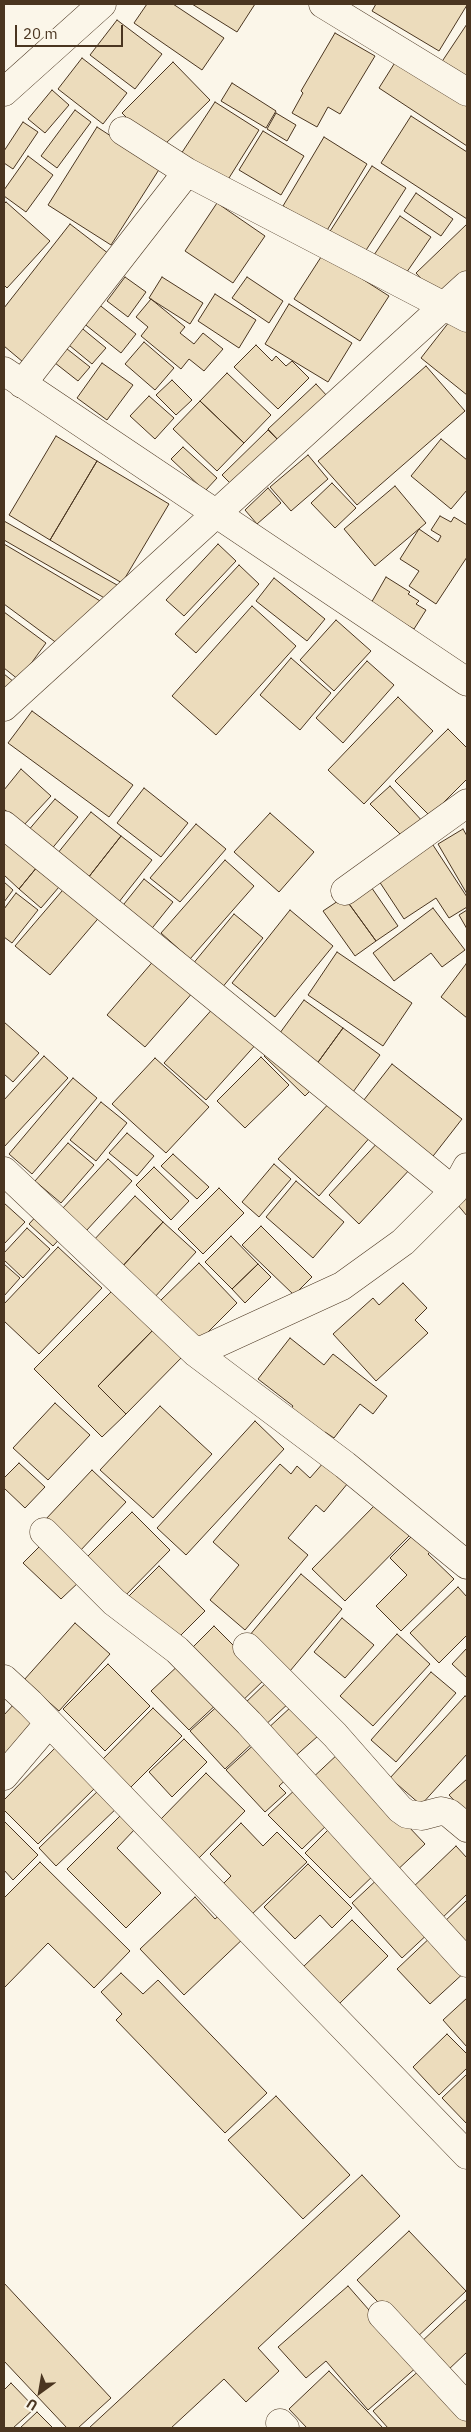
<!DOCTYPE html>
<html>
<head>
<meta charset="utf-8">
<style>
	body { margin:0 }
	#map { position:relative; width:471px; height:2432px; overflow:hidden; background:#fbf6e9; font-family:"IBM Plex Sans",sans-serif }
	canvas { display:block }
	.frame { position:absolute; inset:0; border:5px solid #4a3520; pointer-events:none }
	.north { position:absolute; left:15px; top:2367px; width:50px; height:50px; -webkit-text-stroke:4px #fbf6e9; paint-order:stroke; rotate:212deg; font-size:14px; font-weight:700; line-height:20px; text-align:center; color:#4a3520 }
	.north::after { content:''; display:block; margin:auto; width:18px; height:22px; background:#4a3520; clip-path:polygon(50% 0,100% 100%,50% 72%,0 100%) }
	.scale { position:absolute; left:15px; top:25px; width:108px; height:22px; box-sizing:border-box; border:2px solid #4a3520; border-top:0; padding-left:6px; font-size:15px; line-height:18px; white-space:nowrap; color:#4a3520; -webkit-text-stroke:4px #fbf6e9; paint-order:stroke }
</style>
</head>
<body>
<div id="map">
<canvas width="471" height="2432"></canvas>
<div class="frame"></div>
<div class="north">U</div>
<div class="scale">20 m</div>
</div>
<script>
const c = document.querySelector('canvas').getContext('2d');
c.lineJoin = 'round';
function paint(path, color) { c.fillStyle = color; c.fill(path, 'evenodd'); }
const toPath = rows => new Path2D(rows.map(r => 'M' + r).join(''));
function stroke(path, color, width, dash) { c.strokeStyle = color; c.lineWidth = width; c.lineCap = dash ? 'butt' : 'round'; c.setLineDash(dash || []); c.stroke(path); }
const building = toPath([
	[147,4,173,4,224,38,202,70,134,23,147,4],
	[192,4,255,4,237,32,192,4],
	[376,4,467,4,467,5,439,51,372,11,376,4],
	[117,20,162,54,135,89,90,55,117,20],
	[467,24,467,81,441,63,467,24],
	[335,33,375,56,340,114,328,107,317,127,292,113,303,93,301,91,335,33],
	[401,53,467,96,467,146,379,88,401,53],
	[82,58,127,93,103,124,58,89,82,58],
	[173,62,210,100,159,150,122,113,173,62],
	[232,83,276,111,266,128,221,101,232,83],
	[52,90,69,105,45,133,28,119,52,90],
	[215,102,259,130,224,186,179,157,215,102],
	[75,110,91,122,57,168,41,156,75,110],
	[276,113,296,125,287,141,267,129,276,113],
	[411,116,467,152,467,219,381,163,411,116],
	[23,122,38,132,13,169,4,163,4,151,23,122],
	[97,127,160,168,111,245,48,205,97,127],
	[263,131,304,156,281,195,239,170,263,131],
	[324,137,367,164,326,232,283,206,324,137],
	[28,156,53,175,26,212,4,196,4,190,28,156],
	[372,166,406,188,361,258,327,236,372,166],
	[416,193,453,219,441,236,404,211,416,193],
	[6,202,50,241,7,288,4,285,4,204,6,202],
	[217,203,265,236,233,283,185,251,217,203],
	[400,216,431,237,402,279,372,258,400,216],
	[70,224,109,254,23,362,4,346,4,308,70,224],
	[467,224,467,271,439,298,416,273,467,224],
	[323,254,389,296,360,341,294,299,323,254],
	[125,277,146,292,128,317,107,301,125,277],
	[162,277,203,303,190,324,149,298,162,277],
	[247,277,283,301,269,323,232,298,247,277],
	[215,294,256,320,239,348,198,321,215,294],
	[151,299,185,327,180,333,194,344,203,333,223,349,204,371,189,359,181,369,141,336,148,327,136,317,151,299],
	[97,303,136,334,121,353,82,322,97,303],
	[289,304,352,343,328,382,265,344,289,304],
	[453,317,467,328,467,395,421,358,453,317],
	[78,325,106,348,92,364,64,341,78,325],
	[144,342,174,368,155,390,125,364,144,342],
	[62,345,90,367,78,381,50,359,62,345],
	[256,345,272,361,276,356,286,366,292,361,309,378,278,409,234,367,256,345],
	[102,363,133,385,107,420,77,398,102,363],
	[426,366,465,411,357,505,318,461,426,366],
	[227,373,271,415,244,443,200,401,227,373],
	[172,380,192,400,176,415,156,395,172,380],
	[316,384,329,398,281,443,268,429,316,384],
	[149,396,174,418,155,439,130,416,149,396],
	[200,401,244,443,217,471,173,429,200,401],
	[268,430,281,443,235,488,222,475,268,430],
	[56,436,97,461,50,540,9,515,56,436],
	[441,439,467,460,467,490,451,509,411,476,441,439],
	[183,447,217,478,205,491,171,459,183,447],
	[308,455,328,479,291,511,270,487,308,455],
	[97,461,169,504,122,583,50,540,97,461],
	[332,483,356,508,335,528,311,503,332,483],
	[395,486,426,523,375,566,344,529,395,486],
	[268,488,281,503,257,524,245,510,268,488],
	[440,516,451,522,454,517,467,525,467,557,436,604,409,586,419,571,400,559,419,529,438,542,441,536,431,530,440,516],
	[4,521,117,585,108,600,4,540,4,521],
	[4,544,107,605,58,644,4,604,4,544],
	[218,544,236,561,184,616,166,600,218,544],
	[239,565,259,584,196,653,175,634,239,565],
	[386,577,410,592,408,594,419,601,416,604,426,610,414,629,370,605,386,577],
	[274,578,325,619,307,641,256,601,274,578],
	[252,606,296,646,216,735,172,696,252,606],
	[4,612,46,643,19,680,4,668,4,612],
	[336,620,371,651,334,691,300,660,336,620],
	[291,658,331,693,300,730,260,695,291,658],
	[367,661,394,685,343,743,316,718,367,661],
	[4,674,14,682,4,697,4,674],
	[398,697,433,731,364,804,328,770,398,697],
	[32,711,133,785,109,817,8,743,32,711],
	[448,729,467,748,467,779,430,816,395,781,448,729],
	[21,769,51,796,23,826,4,809,4,790,21,769],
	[390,786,424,823,406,840,370,804,390,786],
	[144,788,188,823,161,857,117,823,144,788],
	[55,799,78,817,50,851,27,832,55,799],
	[91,812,121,836,84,883,53,859,91,812],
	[270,813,314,852,279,892,234,852,270,813],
	[196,824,226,849,180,902,150,878,196,824],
	[463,829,467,836,467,894,438,844,463,829],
	[4,836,42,861,19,889,4,875,4,836],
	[121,836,152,860,115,907,84,883,121,836],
	[431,842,467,897,467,907,449,918,436,898,404,919,377,878,431,842],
	[225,860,254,886,190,959,161,933,225,860],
	[42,861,65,880,41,908,19,889,42,861],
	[144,879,173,902,149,932,120,909,144,879],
	[367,881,398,926,376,941,344,897,367,881],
	[4,882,13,890,4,902,4,882],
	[68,884,102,914,50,975,15,946,68,884],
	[16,893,38,910,12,943,4,937,4,909,16,893],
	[344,897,376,941,355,956,323,911,344,897],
	[433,908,465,950,442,967,431,953,394,981,373,953,433,908],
	[290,910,333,946,275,1017,232,983,290,910],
	[467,910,467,929,459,915,467,910],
	[234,914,263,938,221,989,192,965,234,914],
	[337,952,412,1003,383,1046,308,995,337,952],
	[156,958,194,991,145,1047,107,1015,156,958],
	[466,964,467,965,467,1018,441,997,466,964],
	[304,1000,343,1028,316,1065,277,1037,304,1000],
	[216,1005,258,1042,206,1100,164,1063,216,1005],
	[4,1022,39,1053,13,1082,4,1074,4,1022],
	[343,1028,380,1055,353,1092,316,1065,343,1028],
	[273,1047,314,1087,305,1096,264,1056,273,1047],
	[44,1056,68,1078,4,1147,4,1100,44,1056],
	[261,1057,289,1085,245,1128,217,1101,261,1057],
	[155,1058,209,1107,166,1153,112,1104,155,1058],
	[392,1064,462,1119,430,1160,360,1105,392,1064],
	[73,1078,97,1098,32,1174,9,1154,73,1078],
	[332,1100,372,1135,319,1196,278,1159,332,1100],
	[101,1102,127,1123,96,1161,70,1140,101,1102],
	[127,1133,154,1156,137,1176,109,1153,127,1133],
	[381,1139,412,1167,359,1224,329,1195,381,1139],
	[68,1143,94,1165,61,1203,35,1181,68,1143],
	[173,1154,209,1187,197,1199,161,1166,173,1154],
	[108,1159,132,1181,86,1231,62,1209,108,1159],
	[274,1164,291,1179,259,1217,242,1202,274,1164],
	[154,1167,189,1201,171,1220,136,1185,154,1167],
	[296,1181,344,1222,313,1258,266,1217,296,1181],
	[219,1188,244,1213,203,1254,178,1229,219,1188],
	[135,1196,163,1222,120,1269,92,1242,135,1196],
	[467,1196,467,1216,457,1204,467,1196],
	[4,1203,25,1222,4,1244,4,1203],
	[41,1211,65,1233,53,1246,29,1224,41,1211],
	[163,1222,196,1252,153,1299,120,1269,163,1222],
	[261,1226,312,1277,294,1295,242,1245,261,1226],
	[27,1228,50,1249,23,1278,4,1260,4,1253,27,1228],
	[231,1236,258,1264,232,1289,205,1262,231,1236],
	[58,1247,102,1288,39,1354,4,1321,4,1304,58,1247],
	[199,1263,237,1303,199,1341,160,1301,199,1263],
	[4,1264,20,1278,4,1296,4,1264],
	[258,1264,271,1277,245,1303,232,1289,258,1264],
	[403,1283,427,1308,415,1320,428,1333,376,1381,333,1334,373,1298,379,1305,403,1283],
	[117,1286,157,1326,98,1386,126,1414,102,1437,34,1369,117,1286],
	[157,1326,185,1354,126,1414,98,1386,157,1326],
	[290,1338,324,1365,333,1354,387,1396,373,1414,360,1404,334,1438,325,1432,318,1441,285,1416,293,1406,258,1379,290,1338],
	[55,1403,90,1435,48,1480,13,1448,55,1403],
	[160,1406,212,1454,153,1518,100,1470,160,1406],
	[255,1421,284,1449,186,1555,157,1528,255,1421],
	[324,1462,348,1483,324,1512,316,1505,288,1538,308,1555,245,1630,210,1600,239,1565,213,1542,280,1464,291,1474,297,1466,310,1478,324,1462],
	[19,1463,45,1487,25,1508,4,1488,4,1478,19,1463],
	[92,1470,126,1502,79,1552,45,1520,92,1470],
	[379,1501,412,1533,345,1601,312,1569,379,1501],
	[132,1512,170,1550,121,1600,82,1562,132,1512],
	[416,1532,433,1549,428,1554,454,1579,401,1631,376,1606,407,1575,390,1558,416,1532],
	[42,1544,81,1580,61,1599,23,1563,42,1544],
	[159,1566,205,1611,174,1642,128,1597,159,1566],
	[301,1574,342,1609,290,1671,249,1636,301,1574],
	[458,1587,467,1597,467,1635,439,1663,410,1633,458,1587],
	[342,1618,374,1645,345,1678,314,1652,342,1618],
	[75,1623,110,1654,59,1711,24,1680,75,1623],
	[214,1626,266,1678,237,1706,186,1654,214,1626],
	[397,1634,430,1664,373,1726,340,1696,397,1634],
	[467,1648,467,1678,452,1664,467,1648],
	[182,1662,220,1701,189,1730,151,1691,182,1662],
	[108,1664,150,1706,105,1751,63,1709,108,1664],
	[431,1672,456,1693,396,1762,371,1740,431,1672],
	[269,1680,290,1702,262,1728,242,1706,269,1680],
	[465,1696,467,1697,467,1754,421,1805,390,1778,465,1696],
	[222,1702,257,1739,225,1769,190,1731,222,1702],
	[15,1703,41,1726,4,1767,4,1715,15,1703],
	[291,1707,318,1736,292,1759,265,1731,291,1707],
	[153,1708,182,1736,130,1788,102,1760,153,1708],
	[184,1739,207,1762,172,1797,149,1772,184,1739],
	[259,1740,291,1775,279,1786,286,1793,265,1812,226,1770,259,1740],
	[56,1747,96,1787,38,1844,4,1810,4,1800,56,1747],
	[339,1753,425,1844,393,1874,307,1783,339,1753],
	[206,1773,245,1811,198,1859,159,1821,206,1773],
	[467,1779,467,1814,449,1795,467,1779],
	[102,1787,119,1806,56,1866,39,1848,102,1787],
	[298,1787,331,1821,302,1849,268,1815,298,1787],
	[121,1815,135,1829,117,1848,161,1893,126,1928,67,1869,121,1815],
	[4,1821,38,1855,13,1880,4,1870,4,1821],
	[241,1823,263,1846,277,1832,307,1862,250,1916,221,1886,231,1876,210,1854,241,1823],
	[333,1825,378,1871,350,1898,305,1853,333,1825],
	[456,1846,467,1858,467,1894,439,1921,409,1891,456,1846],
	[40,1862,130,1951,94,1988,48,1943,4,1988,4,1898,40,1862],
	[308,1864,352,1908,332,1928,320,1915,295,1939,264,1907,308,1864],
	[382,1875,432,1930,402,1958,352,1903,382,1875],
	[195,1897,215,1919,224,1911,247,1935,184,1995,140,1949,195,1897],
	[467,1900,467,1952,441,1925,467,1900],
	[352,1920,388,1956,339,2004,303,1967,352,1920],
	[434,1934,467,1970,430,2004,397,1969,434,1934],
	[121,1973,143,1994,158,1980,267,2093,225,2133,116,2020,122,2014,101,1992,121,1973],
	[467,1998,467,2047,443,2020,467,1998],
	[447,2034,467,2054,467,2068,439,2095,413,2067,447,2034],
	[467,2074,467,2124,442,2098,467,2074],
	[276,2096,350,2175,303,2219,228,2140,276,2096],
	[362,2175,400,2216,258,2348,279,2371,246,2402,224,2379,171,2428,89,2428,362,2175],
	[409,2231,466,2291,414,2340,357,2280,409,2231],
	[4,2283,111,2398,78,2428,67,2428,4,2361,4,2283],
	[348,2286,418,2366,368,2410,326,2361,306,2378,278,2347,348,2286],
	[467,2299,467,2352,447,2371,420,2343,467,2299],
	[421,2369,467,2421,467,2428,388,2428,373,2411,421,2369],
	[329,2371,383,2428,307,2428,289,2409,329,2371],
	[11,2383,35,2408,13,2428,4,2428,4,2390,11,2383],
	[37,2412,53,2428,20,2428,37,2412]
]);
const minor = toPath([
	[323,4,467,92],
	[4,92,102,4],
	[123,131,187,172,467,318],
	[4,371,467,682],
	[22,384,187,172],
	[4,707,467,285],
	[4,825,454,1191],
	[345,891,467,803],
	[4,1171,196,1353,345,1465,467,1565],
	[196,1353,342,1286,403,1242,454,1191,467,1167],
	[44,1532,114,1602,177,1650,249,1723,467,1963],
	[247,1647,335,1735,400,1809,407,1814,422,1816,441,1811,449,1813,467,1828],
	[4,1679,30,1703,467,2155],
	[4,1776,49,1723],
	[382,2315,467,2407],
	[280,2423,285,2428]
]);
paint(building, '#ecdcbc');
stroke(building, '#4a3520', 1);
stroke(minor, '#4a3520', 29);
stroke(minor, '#fbf6e9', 28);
</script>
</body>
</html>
